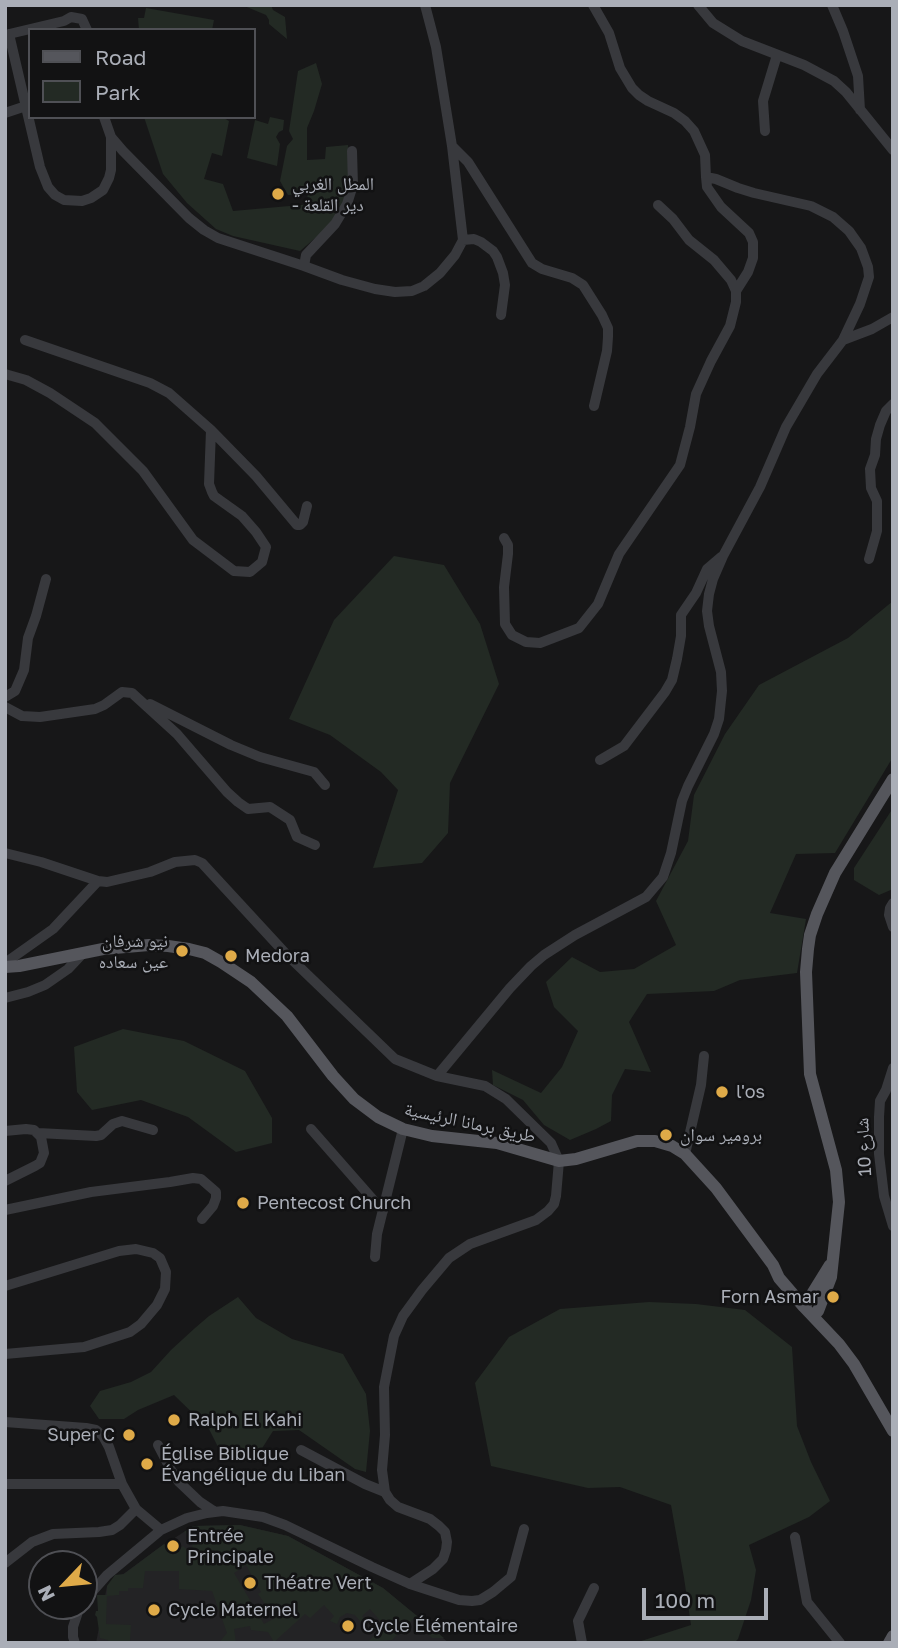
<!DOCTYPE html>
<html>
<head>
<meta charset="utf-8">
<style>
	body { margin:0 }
	#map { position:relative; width:898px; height:1648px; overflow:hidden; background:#171718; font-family:"Golos Text",sans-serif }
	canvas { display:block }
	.frame { position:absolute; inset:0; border:7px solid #aaaeb7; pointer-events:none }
	.legend { position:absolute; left:28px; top:28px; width:228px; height:91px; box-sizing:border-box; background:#121213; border:2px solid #4f5055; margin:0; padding:9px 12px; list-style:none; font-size:21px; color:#aaaeb7 }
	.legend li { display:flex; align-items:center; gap:14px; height:35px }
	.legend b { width:35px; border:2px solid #4f5055 }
	.north { position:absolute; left:28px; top:1550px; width:70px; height:70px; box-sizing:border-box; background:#121213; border:2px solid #4f5055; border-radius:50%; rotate:244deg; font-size:19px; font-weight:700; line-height:28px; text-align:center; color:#aaaeb7 }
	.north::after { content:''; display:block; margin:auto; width:24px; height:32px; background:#dfaa48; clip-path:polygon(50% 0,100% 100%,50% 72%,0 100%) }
	.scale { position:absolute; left:642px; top:1588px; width:126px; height:32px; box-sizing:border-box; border:4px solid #aaaeb7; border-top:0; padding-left:9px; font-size:21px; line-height:24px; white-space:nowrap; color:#aaaeb7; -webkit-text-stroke:5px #121213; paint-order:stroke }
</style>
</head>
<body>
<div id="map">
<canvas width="898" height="1648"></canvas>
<div class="frame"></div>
<ul class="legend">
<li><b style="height:9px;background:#55565c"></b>Road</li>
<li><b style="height:19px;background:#232a24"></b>Park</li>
</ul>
<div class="north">N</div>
<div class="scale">100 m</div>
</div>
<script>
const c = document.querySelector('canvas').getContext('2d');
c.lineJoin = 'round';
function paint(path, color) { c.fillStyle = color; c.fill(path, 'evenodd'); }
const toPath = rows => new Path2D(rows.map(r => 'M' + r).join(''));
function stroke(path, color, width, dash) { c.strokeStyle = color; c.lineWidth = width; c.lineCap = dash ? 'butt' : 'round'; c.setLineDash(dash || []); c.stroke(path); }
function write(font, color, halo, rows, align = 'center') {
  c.font = font + ' "Golos Text","Noto Naskh Arabic",sans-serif'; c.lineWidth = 5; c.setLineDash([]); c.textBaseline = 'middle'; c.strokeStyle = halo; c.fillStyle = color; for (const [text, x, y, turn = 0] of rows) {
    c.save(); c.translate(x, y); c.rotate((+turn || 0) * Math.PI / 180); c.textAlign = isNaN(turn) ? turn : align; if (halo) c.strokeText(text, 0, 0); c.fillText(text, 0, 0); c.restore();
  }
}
const built = toPath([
	[240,1525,288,1536,383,1588,449,1643,96,1643,107,1586,156,1550,193,1526]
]);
const green = toPath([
	[242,5,271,5,273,10,285,17,287,39,269,24,269,20,266,15],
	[146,8,214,20,212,30,139,30,138,18,144,18],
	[316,63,322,84,314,111,307,128,307,160,325,159,326,147,348,145,351,181,347,198,328,227,300,251,233,236,216,229,187,203,163,174,144,117,222,117,229,121,222,156,212,153,204,179,223,184,233,211,312,204,306,194,288,195,280,181,287,146,293,139,289,131,298,71],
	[270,117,284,120,283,130,279,132,276,137,280,144,277,166,247,158,255,120,268,124],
	[394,556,444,565,480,624,499,684,450,783,448,833,422,863,373,868,398,790,381,772,330,735,289,719,334,620],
	[893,601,893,757,835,853,796,854,770,913,806,919,797,973,740,980,714,991,647,994,629,1022,651,1072,625,1069,612,1095,611,1121,596,1129,570,1140,544,1125,523,1100,493,1085,492,1070,541,1093,562,1067,578,1031,554,1007,546,982,572,957,600,972,634,969,676,945,656,901,688,841,694,795,725,734,759,685,848,638],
	[893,808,893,889,879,895,854,880,854,868],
	[123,1029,184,1041,245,1071,272,1118,272,1143,236,1152,188,1117,141,1100,92,1110,77,1092,74,1047],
	[238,1297,256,1318,292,1339,343,1354,366,1394,370,1431,366,1472,355,1469,299,1430,273,1431,261,1450,245,1455,232,1456,219,1449,209,1429,174,1395,138,1410,124,1419,99,1419,90,1406,100,1391,131,1382,151,1372,171,1350,195,1328,209,1316],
	[649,1302,696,1304,745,1310,792,1347,797,1426,811,1462,830,1501,809,1517,749,1545,756,1570,751,1600,738,1639,734,1643,635,1643,691,1625,684,1578,671,1505,620,1487,588,1488,491,1466,475,1383,509,1337,560,1309],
	[240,1525,288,1536,383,1588,444,1638,432,1638,413,1619,392,1640,368,1642,384,1625,370,1609,362,1616,366,1621,364,1622,361,1622,355,1615,347,1613,340,1617,337,1624,330,1621,334,1616,324,1605,310,1618,305,1614,274,1642,268,1632,251,1630,250,1626,234,1629,236,1643,219,1643,227,1633,212,1591,179,1589,179,1571,145,1571,143,1588,128,1588,128,1591,119,1591,119,1595,107,1596,106,1624,131,1625,130,1641,135,1643,109,1643,108,1640,100,1638,97,1617,95,1615,96,1611,98,1611,97,1595,107,1595,107,1586,115,1575,124,1574,164,1544,174,1554,183,1546,194,1556,191,1539,184,1532,193,1526],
	[246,1565,261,1592,258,1594,275,1618,264,1624,234,1573]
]);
const minor = toPath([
	[593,5,609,33,620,68,632,88,639,95,648,101,674,113,685,121,694,131,705,155,706,177],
	[698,5,713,23,742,41,804,65,834,81,846,92,893,150],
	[832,5,843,31,858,76,860,110],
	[9,34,40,167,48,187,55,195,64,200,82,201,91,198,103,190,109,178,111,170,111,137],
	[5,35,64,21,71,17,82,19,87,30],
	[5,113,26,106],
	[104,117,111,137,123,151,189,218,204,230,218,238,304,266,342,280,375,289,395,292,412,291,424,286,440,273,455,255,463,240,452,146,436,47,425,5],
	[765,131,763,101,777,55],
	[452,146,468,162,532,263,542,269,572,278,583,285,602,315,608,328,608,337,607,351,594,406],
	[658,205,673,219,689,240,714,260,731,280,736,291],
	[463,240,474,239,481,242,493,251,497,257,503,273,505,285,501,315],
	[304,266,306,255,335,224,347,204,353,185,352,151],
	[25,340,150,383,169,393,211,430,256,476,297,525,300,525,303,522,307,506],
	[843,340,872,329,893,317],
	[5,374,26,380,50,393,95,423,143,471,193,540,234,571,250,572,262,562,266,547,256,532,242,516,214,496,212,492,209,484,211,430],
	[869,559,877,531,877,501,871,488,870,469,875,455,876,439,880,425,886,411,893,404],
	[5,697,15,691,24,670,28,638,36,616,46,579],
	[150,704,231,745,260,757,314,772,325,785],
	[5,707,22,716,40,717,95,709,104,705,122,692,132,693,177,734,227,792,238,802,248,809,270,807,290,820,297,837,315,845],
	[600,760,624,746,665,692,672,680,677,659,681,636,681,615,696,593,707,569,721,557],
	[5,853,41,862,98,881,107,882,150,872,175,862,195,860,202,863,285,953,395,1059,437,1076,485,1086,506,1099,551,1143,559,1161,556,1196,554,1204,548,1211,536,1220,470,1244,449,1258,422,1290,403,1316,394,1336,384,1387,385,1435,382,1470,385,1492,390,1500,398,1507,430,1519,439,1526,445,1532,447,1542,446,1550,443,1559,433,1569,410,1584],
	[893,903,890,908,889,915,893,927],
	[5,963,53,929,98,881],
	[5,998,28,992,45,985,68,969,84,952],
	[893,1068,886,1090,880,1101,879,1117,879,1154,884,1196,893,1226],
	[437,1076,510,988,531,966,544,955,575,935,646,897,663,877,671,853,682,801,688,786,714,734,719,719,722,691,721,672,709,626,707,611,709,594,713,579,723,556,760,487,786,427,817,374,843,340,860,304,869,277,868,267,861,248,849,231,833,217,811,206,754,193,738,188,716,179,706,177,707,187,721,207,749,233,753,242,753,258,748,272,736,291,736,302,730,326,711,361,696,394,690,427,680,465,619,554,598,604,579,628,540,643,526,642,512,635,505,624,504,587,508,554,508,545,504,538],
	[311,1129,383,1211],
	[5,1131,26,1129,34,1130,41,1137,44,1153,40,1163,35,1166,5,1181],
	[38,1133,96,1136,101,1135,113,1124,122,1121,153,1130],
	[685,1154,701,1085,704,1056],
	[5,1210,91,1192,170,1182,193,1178,201,1179,216,1192,216,1198,213,1206,202,1219],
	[375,1257,377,1234,403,1129],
	[5,1286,119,1251,136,1249,153,1253,160,1258,166,1272,165,1289,157,1305,141,1324,130,1332,84,1347,5,1354],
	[5,1422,86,1428,96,1430,103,1436,109,1447,122,1484,136,1509,161,1530],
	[158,1445,171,1470,179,1482,200,1502,215,1512],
	[301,1450,365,1484,385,1492],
	[5,1484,122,1484],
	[795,1537,807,1602,840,1643],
	[5,1563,32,1542,53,1534,99,1532,112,1530,120,1525,136,1509],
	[84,1601,107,1575,161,1530,187,1518,207,1513,223,1511,263,1517,285,1525,372,1567,410,1584,459,1600,472,1601,480,1600,493,1592,511,1577,524,1529],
	[75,1643,73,1637,73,1627,80,1606],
	[582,1643,578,1621,594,1588]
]);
const major = toPath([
	[5,967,19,966,103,949,149,945,168,946,189,949,205,953,221,962,251,982,287,1016,333,1076,354,1099,378,1117,403,1129,432,1136,497,1143,559,1161,576,1159,637,1141,655,1141,672,1146,685,1154,716,1188,773,1265,779,1278,804,1307,839,1344,854,1364,893,1431],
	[804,1307,830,1265],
	[813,1316,818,1311,831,1277,839,1202,836,1170,810,1074,806,972,808,949,810,935,817,914,835,873,893,779],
	[889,1643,893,1636]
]);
const markers = [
	[278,194,7,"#dfaa48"],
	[182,951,7,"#dfaa48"],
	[231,956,7,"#dfaa48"],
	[722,1092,7,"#dfaa48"],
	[666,1135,7,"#dfaa48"],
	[243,1203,7,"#dfaa48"],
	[833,1297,7,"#dfaa48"],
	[174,1420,7,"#dfaa48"],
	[129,1435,7,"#dfaa48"],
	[147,1464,7,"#dfaa48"],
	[173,1546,7,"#dfaa48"],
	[250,1583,7,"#dfaa48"],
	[154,1610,7,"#dfaa48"],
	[348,1626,7,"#dfaa48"]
];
const poiNames = [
	["المطل الغربي",292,184],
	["- دير القلعة",292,205],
	["نيو شرفان",168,941,"right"],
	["عين سعاده",168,962,"right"],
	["Medora",245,956],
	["l'os",736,1092],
	["برومير سوان",680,1135],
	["Pentecost Church",257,1203],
	["Forn Asmar",819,1297,"right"],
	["Ralph El Kahi",188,1420],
	["Super C",115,1435,"right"],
	["Église Biblique",161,1454],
	["Évangélique du Liban",161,1475],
	["Entrée",187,1536],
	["Principale",187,1557],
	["Théatre Vert",264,1583],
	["Cycle Maternel",168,1610],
	["Cycle Élémentaire",362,1626]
];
const streetNames = [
	["طريق برمانا الرئيسية",470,1123,12],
	["شارع 10",864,1147,-93]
];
paint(built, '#232325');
paint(green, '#232a24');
stroke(minor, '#38393d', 10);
stroke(major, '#55565c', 12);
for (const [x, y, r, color] of markers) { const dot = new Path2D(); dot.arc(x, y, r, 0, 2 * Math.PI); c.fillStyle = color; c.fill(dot); stroke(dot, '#121213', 2.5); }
write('18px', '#aaaeb7', '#121213', poiNames, 'left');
write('18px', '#aaaeb7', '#121213', streetNames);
</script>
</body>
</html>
